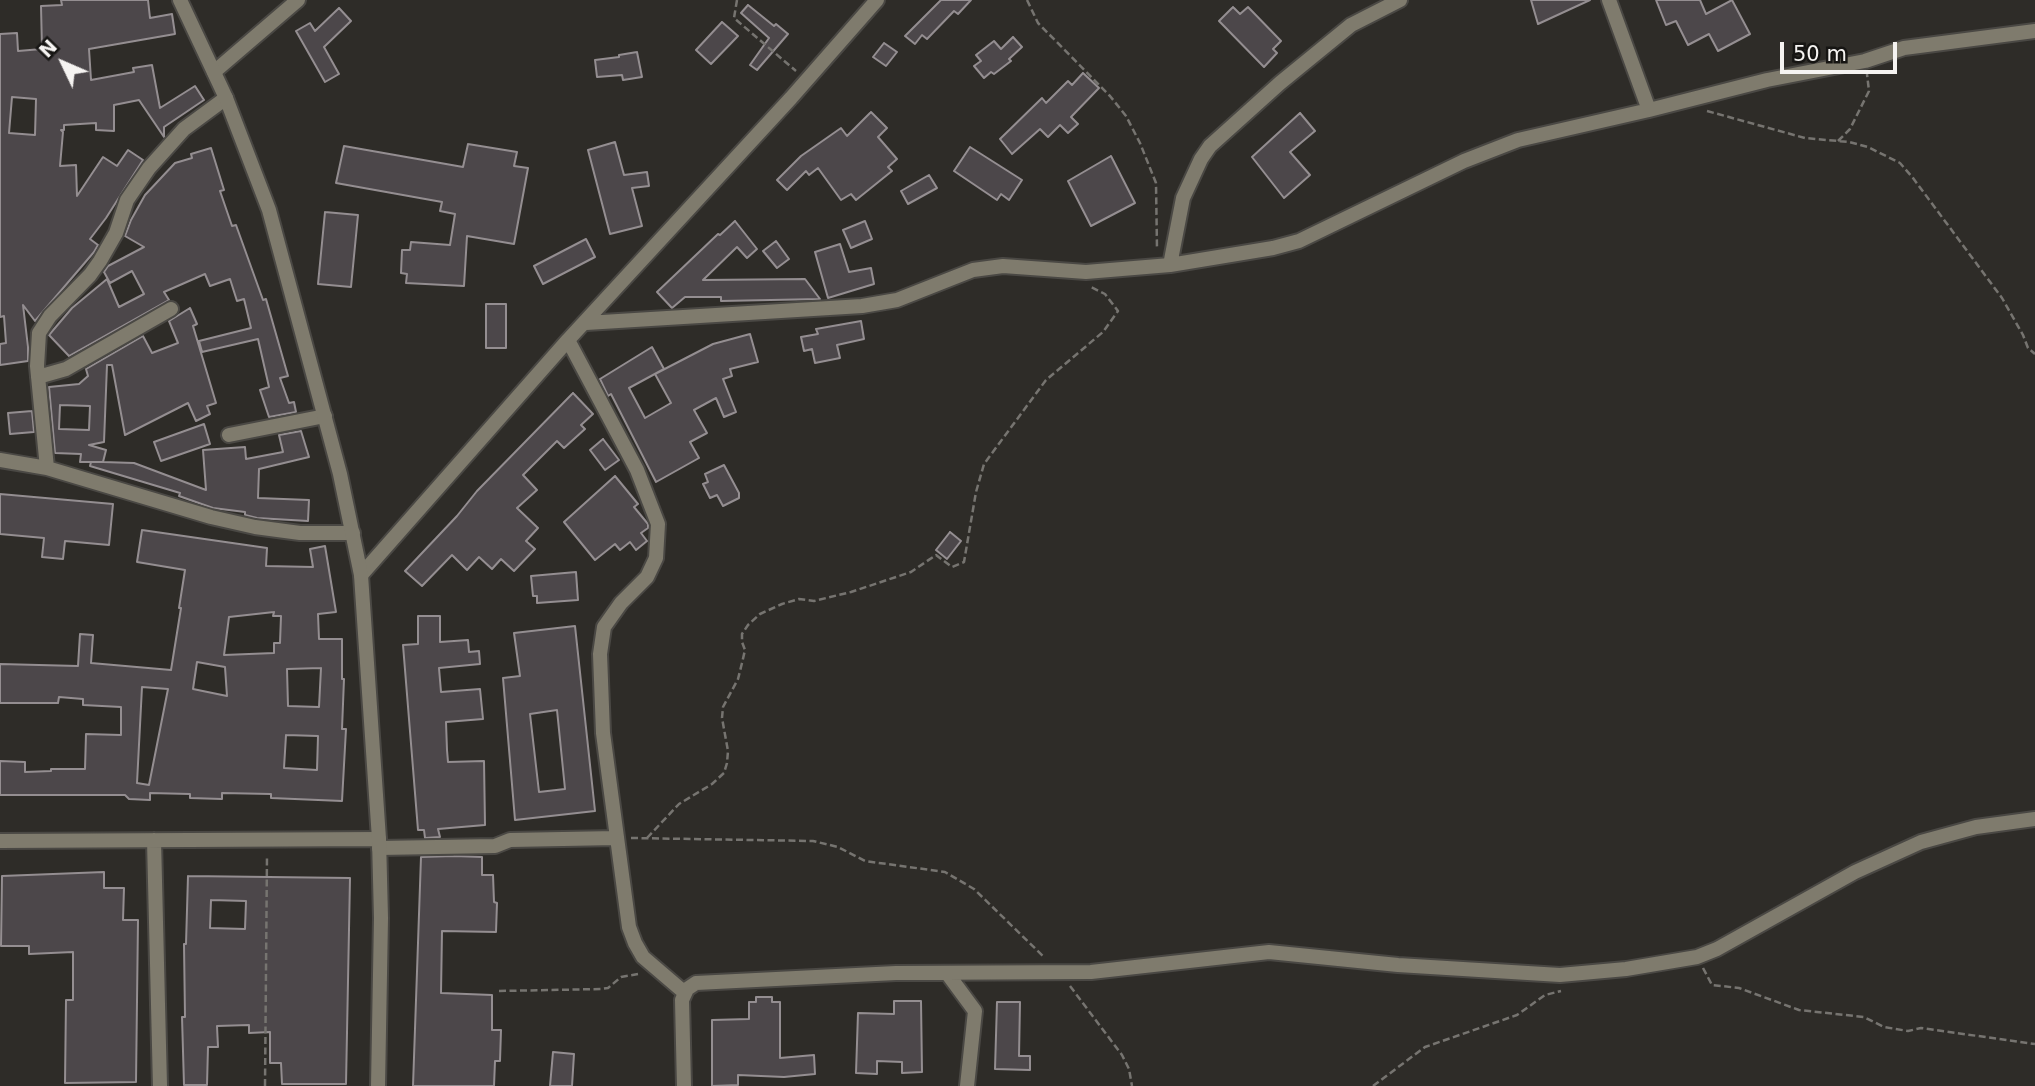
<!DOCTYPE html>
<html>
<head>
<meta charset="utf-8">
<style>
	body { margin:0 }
	#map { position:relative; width:2035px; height:1086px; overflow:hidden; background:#2e2c28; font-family:"DejaVu Sans",sans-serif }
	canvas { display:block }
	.north { position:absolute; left:28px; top:28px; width:70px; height:70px; -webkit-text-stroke:5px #161513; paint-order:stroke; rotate:314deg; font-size:19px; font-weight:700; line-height:28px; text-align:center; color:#f5f3f1 }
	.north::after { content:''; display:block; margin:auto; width:24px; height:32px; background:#f5f3f1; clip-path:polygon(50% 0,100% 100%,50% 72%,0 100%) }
	.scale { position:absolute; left:1780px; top:42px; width:117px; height:32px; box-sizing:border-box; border:4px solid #f5f3f1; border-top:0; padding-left:9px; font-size:21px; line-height:24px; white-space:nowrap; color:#f5f3f1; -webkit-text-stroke:5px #161513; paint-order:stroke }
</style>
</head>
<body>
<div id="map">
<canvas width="2035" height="1086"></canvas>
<div class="north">N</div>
<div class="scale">50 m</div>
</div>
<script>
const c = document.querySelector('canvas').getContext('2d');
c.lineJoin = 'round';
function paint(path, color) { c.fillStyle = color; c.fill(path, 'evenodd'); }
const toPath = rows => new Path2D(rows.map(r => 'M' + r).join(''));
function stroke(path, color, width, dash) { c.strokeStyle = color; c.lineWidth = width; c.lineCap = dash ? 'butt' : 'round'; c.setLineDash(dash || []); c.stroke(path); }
const building = toPath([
	[61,0,148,0,150,18,172,14,175,34,89,49,91,80,134,72,133,68,152,65,160,108,195,86,204,100,164,127,164,137,139,100,114,105,114,131,96,130,96,123,64,125,64,130,61,130,63,132,60,166,76,165,77,196,103,157,117,166,128,150,143,160,106,218,90,239,98,245,94,252,35,321,23,305,28,347,28,361,0,365,0,344,6,343,4,316,0,317,0,34,17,33,18,51,42,49,41,6,62,5,61,0],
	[12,97,36,99,35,135,9,133,12,97],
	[941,0,971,0,958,14,954,11,927,39,922,35,915,44,905,36,941,0],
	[1531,0,1590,0,1538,24,1531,0],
	[1656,0,1700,0,1706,14,1732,0,1750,34,1718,51,1709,34,1688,45,1676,21,1666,25,1656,0],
	[748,5,774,26,776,24,788,34,757,70,750,65,769,38,741,13,748,5],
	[1233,7,1240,14,1248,7,1281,41,1273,49,1277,53,1264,67,1219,21,1233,7],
	[339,8,351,21,324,47,339,74,325,82,296,31,310,23,315,31,339,8],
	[722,22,738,36,711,64,696,50,722,22],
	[1013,37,1022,47,1009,59,1011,61,994,74,991,72,984,78,974,66,981,61,976,55,994,41,1001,49,1013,37],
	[884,43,897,52,886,66,873,57,884,43],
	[637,52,642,77,623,80,622,75,597,77,595,60,619,57,619,55,637,52],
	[1083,73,1099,88,1071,117,1078,124,1068,133,1060,125,1048,137,1040,129,1012,154,1000,139,1042,98,1046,103,1068,81,1072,85,1083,73],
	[871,112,887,128,878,137,897,159,888,167,892,171,856,200,851,194,841,200,818,168,809,175,806,171,787,190,777,180,801,156,841,128,847,136,871,112],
	[1300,113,1315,131,1290,152,1310,175,1284,198,1252,157,1300,113],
	[615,142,624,175,647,172,649,186,632,188,642,226,610,234,588,150,615,142],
	[468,144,517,152,514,166,528,168,514,244,467,236,464,286,406,283,407,274,401,273,402,250,410,250,411,242,450,245,455,214,440,211,442,202,336,183,344,146,463,167,468,144],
	[970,147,1022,180,1009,200,1001,194,997,200,954,171,970,147],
	[211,148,224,190,220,191,232,226,236,225,263,300,266,299,288,376,280,378,289,403,294,402,296,412,269,417,260,390,269,387,258,339,202,352,199,341,251,328,244,299,237,301,230,279,210,286,205,274,164,292,169,300,69,356,49,335,72,308,107,279,119,307,144,294,132,271,110,283,104,272,108,266,144,247,125,236,131,220,145,195,175,163,192,158,191,154,211,148],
	[1111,156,1135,203,1091,226,1068,181,1111,156],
	[929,175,937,188,908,204,901,191,929,175],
	[325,212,358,215,351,287,318,284,325,212],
	[735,221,757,249,747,258,737,247,703,280,805,279,820,299,721,301,721,297,685,297,672,308,657,292,718,234,720,235,735,221],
	[865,221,872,239,851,248,843,230,865,221],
	[586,239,595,257,543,284,534,266,586,239],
	[776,241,789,259,777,268,763,251,776,241],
	[840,244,849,272,871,268,874,284,828,298,815,252,840,244],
	[486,304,506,304,506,348,486,348,486,304],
	[190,308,197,324,193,326,216,403,207,406,210,414,196,421,188,403,125,435,112,365,107,365,104,442,89,445,106,450,103,462,134,463,206,490,203,450,245,447,246,459,283,452,279,435,301,431,309,457,259,469,258,498,309,500,308,521,257,518,245,515,245,512,213,508,179,496,180,493,90,466,91,462,102,462,80,462,81,454,55,453,49,387,79,384,88,376,86,369,143,336,152,353,178,343,169,321,190,308],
	[60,405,90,406,89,430,59,429,60,405],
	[861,321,864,339,837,345,840,358,815,363,812,349,804,351,801,337,818,334,816,329,861,321],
	[750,334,758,362,730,369,732,376,723,379,736,412,724,417,716,398,694,410,707,433,690,442,699,458,656,482,611,394,608,396,600,379,652,347,664,369,629,388,645,418,671,403,655,374,713,344,750,334],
	[573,393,593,414,581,425,585,429,564,448,557,441,523,475,537,490,517,508,538,528,526,541,535,549,514,571,501,559,492,569,479,557,467,570,452,555,422,586,405,571,457,516,477,491,573,393],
	[32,411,34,432,10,434,8,413,32,411],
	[204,424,210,444,161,461,154,442,204,424],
	[603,439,619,460,605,470,590,450,603,439],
	[724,465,739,493,739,498,723,506,717,495,710,498,703,484,708,482,705,474,724,465],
	[615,476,638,504,634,507,648,524,648,528,641,533,647,541,636,550,630,542,620,550,615,544,595,560,564,522,615,476],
	[0,494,113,504,109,545,65,541,63,559,42,557,44,538,0,534,0,494],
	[142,530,267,548,266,566,313,567,310,549,325,546,336,612,318,614,319,639,342,639,342,679,344,679,342,729,346,729,342,801,271,798,271,794,222,793,222,799,190,798,190,794,150,793,150,800,129,799,125,795,0,795,0,761,25,762,25,772,51,771,51,769,85,769,86,734,121,735,121,707,83,705,83,699,59,697,58,703,0,703,0,664,78,666,80,634,93,635,91,663,171,670,181,608,179,608,185,570,137,562,142,530],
	[274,612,273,616,281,616,280,643,274,643,274,653,224,655,229,617,274,612],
	[197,662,225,667,227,696,193,689,197,662],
	[321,668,319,707,288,706,287,669,321,668],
	[142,687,168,689,149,785,137,783,142,687],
	[286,735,318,736,317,770,284,768,286,735],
	[950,532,961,541,947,559,936,550,950,532],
	[576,572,578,600,537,603,537,596,533,596,531,576,576,572],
	[418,616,440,616,440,642,468,640,469,652,479,651,480,664,439,668,441,692,480,689,483,719,446,722,447,750,448,762,484,761,485,825,438,829,440,837,425,838,424,830,418,830,403,645,418,644,418,616],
	[575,626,595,811,515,820,503,678,520,676,514,633,575,626],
	[557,710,565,789,539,792,530,714,557,710],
	[454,856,482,857,482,875,493,875,494,902,497,903,496,932,442,931,441,993,492,995,492,1030,501,1030,500,1061,495,1061,494,1086,413,1086,421,857,454,856],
	[104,872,104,888,124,888,123,920,138,920,136,1082,65,1083,66,1000,73,1000,73,952,29,954,29,946,1,946,2,876,104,872],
	[188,876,350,878,346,1084,282,1084,281,1063,270,1063,270,1032,249,1033,249,1025,217,1026,218,1047,208,1047,207,1085,184,1085,182,1017,185,1017,184,944,186,944,188,876],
	[211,900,246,901,245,929,210,928,211,900],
	[756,997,772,997,772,1002,780,1002,780,1058,814,1055,815,1074,784,1077,738,1075,738,1085,712,1086,712,1020,749,1019,749,1002,756,1002,756,997],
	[894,1001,921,1001,922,1072,902,1073,902,1062,877,1061,877,1074,856,1073,858,1013,894,1014,894,1001],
	[997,1002,1020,1002,1019,1056,1030,1056,1030,1070,995,1069,997,1002],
	[553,1052,574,1054,572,1086,550,1086,553,1052]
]);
const path = toPath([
	[737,0,734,18,796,71],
	[1027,0,1038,23,1110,96,1126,116,1140,143,1156,183,1157,249],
	[1707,111,1805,138,1849,142,1868,147,1900,163,1913,178,2002,298,2023,335,2028,348,2035,354],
	[1838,141,1850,129,1869,91,1867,74],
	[631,838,813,841,838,847,865,861,945,872,974,889,1045,958],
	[647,838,679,804,712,784,724,773,727,763,728,751,722,718,723,707,738,679,742,663,745,650,742,642,742,634,748,625,760,614,782,604,799,599,814,601,851,592,911,572,936,555,952,567,964,562,976,492,984,464,1046,380,1103,332,1118,311,1105,294,1091,287],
	[1703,968,1712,985,1739,988,1799,1010,1864,1017,1884,1027,1908,1031,1921,1028,2035,1044],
	[1070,986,1122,1055,1129,1069,1132,1086],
	[499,991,601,989,608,988,621,977,638,974],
	[265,1086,267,855],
	[1373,1086,1425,1047,1517,1015,1545,995,1561,991]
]);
const minor = toPath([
	[1609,0,1649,110],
	[214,72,298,0],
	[1170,265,1183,198,1201,159,1210,146,1280,83,1351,25,1400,0],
	[586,323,862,306,897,300,973,270,1003,266,1086,272,1170,265,1273,248,1299,241,1464,161,1518,140,1649,110,1767,80,1865,61,1904,48,2035,31],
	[568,340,637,470,658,524,656,558,647,577,621,603,604,627,600,654,603,733,629,927,635,943,643,957,685,993],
	[38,377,66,369,171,309],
	[229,435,325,416],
	[0,460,47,468,211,517,255,527,300,533,353,533],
	[47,468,37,366,39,333,50,316,90,275,100,261,116,233,127,200,149,168,184,129,226,98],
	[361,575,568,340,791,98,877,0],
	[154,840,160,1086],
	[0,841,379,839],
	[379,848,495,846,510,840,616,838],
	[947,973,975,1011,967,1086],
	[684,1086,682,1000,687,989,696,983,896,973,1091,972,1269,952,1398,965,1560,975,1626,969,1697,957,1717,949,1855,872,1921,842,1976,827,2035,819]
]);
const tertiary = toPath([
	[180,0,226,98,269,210,340,474,361,575,379,839,381,918,378,1086]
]);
paint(building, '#4c474a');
stroke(building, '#948e91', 2);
stroke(minor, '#4a4844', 18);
stroke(tertiary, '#4a4844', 18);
stroke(path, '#767470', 2.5, [7, 3.5]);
stroke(minor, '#7f7b6d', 14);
stroke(tertiary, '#7f7b6d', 14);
</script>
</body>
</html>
